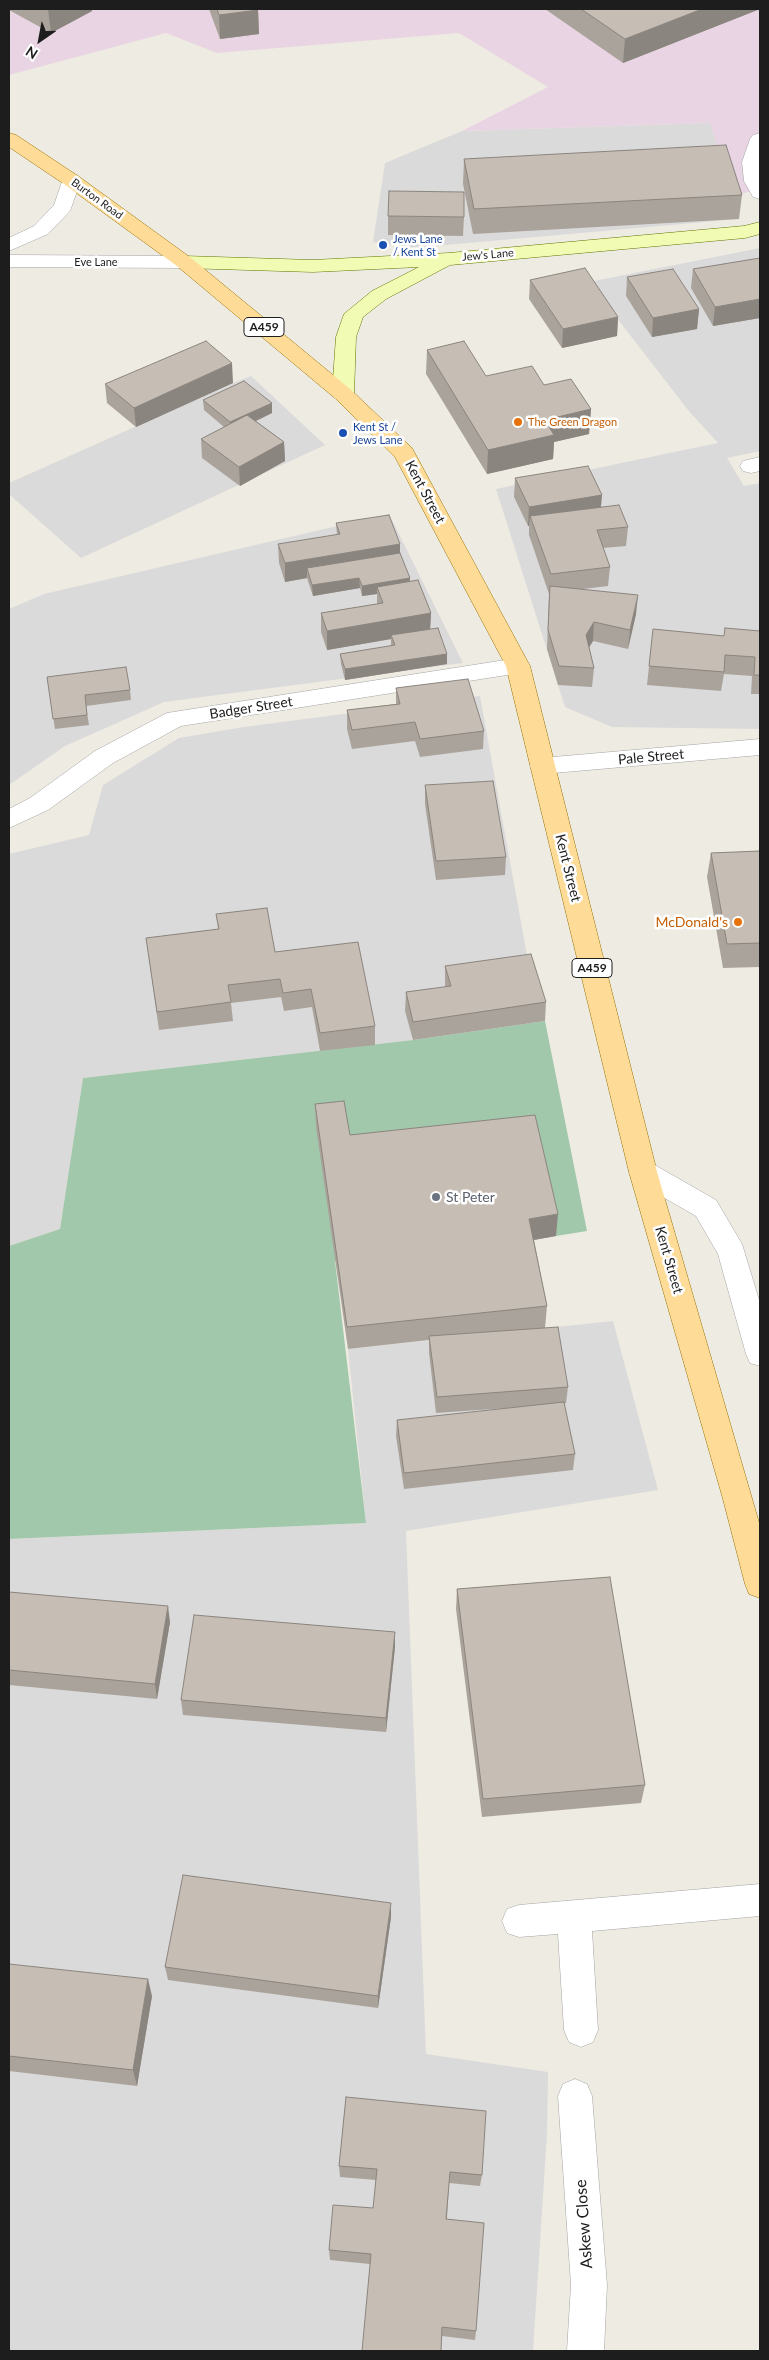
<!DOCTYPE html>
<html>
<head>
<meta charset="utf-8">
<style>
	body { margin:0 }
	#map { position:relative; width:769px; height:2360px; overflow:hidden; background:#eeebe2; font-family:Lato,sans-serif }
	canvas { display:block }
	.frame { position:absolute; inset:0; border:10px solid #1d1d1d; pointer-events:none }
	.north { position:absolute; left:15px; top:15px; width:50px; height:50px; -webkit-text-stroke:4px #fff; paint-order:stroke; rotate:213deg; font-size:14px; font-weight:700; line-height:20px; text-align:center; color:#1d1d1d }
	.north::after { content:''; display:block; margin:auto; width:18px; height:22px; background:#1d1d1d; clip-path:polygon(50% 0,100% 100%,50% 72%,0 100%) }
</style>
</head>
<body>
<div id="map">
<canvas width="769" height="2360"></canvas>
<div class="frame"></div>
<div class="north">N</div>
</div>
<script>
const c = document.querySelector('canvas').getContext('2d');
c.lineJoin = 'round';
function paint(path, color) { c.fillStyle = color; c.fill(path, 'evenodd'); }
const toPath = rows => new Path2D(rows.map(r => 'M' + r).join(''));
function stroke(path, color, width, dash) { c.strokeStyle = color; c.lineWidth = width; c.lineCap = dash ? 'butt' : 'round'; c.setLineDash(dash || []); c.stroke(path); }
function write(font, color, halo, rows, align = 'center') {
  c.font = font + ' Lato,sans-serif'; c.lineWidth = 5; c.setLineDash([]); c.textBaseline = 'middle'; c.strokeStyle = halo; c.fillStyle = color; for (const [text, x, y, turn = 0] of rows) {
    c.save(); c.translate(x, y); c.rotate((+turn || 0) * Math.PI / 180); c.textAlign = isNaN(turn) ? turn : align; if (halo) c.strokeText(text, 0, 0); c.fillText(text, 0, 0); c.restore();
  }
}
const residential = toPath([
	[711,123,739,219,411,248,373,242,385,163,462,131],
	[760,248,760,451,727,458,744,486,760,483,760,729,612,727,565,707,496,489,718,443,688,410,589,282],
	[251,376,325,445,81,558,9,494,9,483,233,383],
	[389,514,463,663,164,702,65,746,9,785,9,609,44,594],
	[480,696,530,972,545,1021,413,1040,83,1078,60,1229,9,1246,9,854,89,835,103,785,179,738,244,727],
	[613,1321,658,1490,406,1531,426,2054,548,2072,547,2134,533,2351,9,2351,9,1539,366,1523,348,1349]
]);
const industrial = toPath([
	[9,9,760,9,760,189,733,196,710,123,462,131,548,87,459,33,217,53,166,33,9,75]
]);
const cemetery = toPath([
	[545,1021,587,1231,556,1236,533,1138,335,1261,366,1523,9,1539,9,1246,60,1229,83,1078,413,1040]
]);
const service = toPath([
	[760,133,760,199,753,197,744,181,742,162,750,139,753,135,760,133],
	[643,1161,653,1164,716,1200,742,1244,760,1303,760,1366,750,1363,746,1354,718,1254,696,1216,633,1180,629,1172,633,1164,643,1161],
	[760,1884,760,1916,592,1931,598,2030,593,2042,581,2047,569,2042,564,2030,558,1934,519,1937,507,1933,502,1921,507,1909,519,1905,760,1884]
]);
const minor = toPath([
	[760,457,760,471,751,473,743,471,740,466,743,461,760,457],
	[518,658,526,660,530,666,526,672,181,726,113,763,48,810,9,828,9,809,30,798,95,751,167,713,518,658],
	[760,739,760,755,542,774,533,772,530,766,533,760,542,758,760,739],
	[575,2079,587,2084,592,2096,607,2285,604,2351,567,2351,571,2285,558,2096,563,2084,575,2079]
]);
const tertiary = toPath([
	[71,174,78,176,81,180,70,211,48,234,9,251,9,238,34,226,54,205,64,176,71,174],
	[9,255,184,256,191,258,194,262,191,266,184,268,9,267,9,255]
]);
const secondary = toPath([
	[760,222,760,234,745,238,450,265,386,299,363,317,356,337,354,394,350,399,343,400,336,399,332,394,336,337,344,314,372,291,419,267,313,272,184,268,177,266,174,262,177,258,184,256,313,260,449,253,744,226,760,222]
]);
const primary = toPath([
	[9,133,16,135,78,176,191,258,350,389,412,448,530,666,657,1172,760,1526,760,1598,749,1594,745,1584,723,1499,629,1172,506,666,395,457,336,399,177,266,64,184,9,147,9,133]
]);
const wall = toPath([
	[9,9,92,9,92,11,51,33,9,10],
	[209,9,258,9,259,34,220,39],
	[545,9,760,9,623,63],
	[464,159,742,195,739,219,473,234,463,184],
	[388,216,464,217,463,236,388,235],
	[760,258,760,318,713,326,691,288,693,269],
	[627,277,699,309,697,329,652,337,626,296],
	[530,280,618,317,617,336,562,348,529,299],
	[427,350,486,376,544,385,591,409,589,434,554,442,553,459,487,474,426,374],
	[233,383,136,427,107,403,105,384],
	[203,400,272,413,256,421,284,442,285,461,240,486,202,458,201,439,224,427,204,410],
	[515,478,602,495,601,507,628,527,626,546,603,548,610,567,608,586,583,589,636,614,628,649,593,641,589,647,594,668,592,687,558,685,547,649,549,594,529,535,529,526,528,526,514,497],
	[336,523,400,553,410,581,431,613,430,629,447,654,447,664,345,680,341,664,340,654,391,646,391,639,327,650,321,632,321,613,377,604,377,594,362,596,360,588,313,596,307,578,285,582,279,563,278,544,337,535],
	[725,628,760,639,760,694,751,694,752,676,724,674,721,691,647,685,653,629,724,636],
	[47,677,130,690,131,700,86,706,89,725,55,729],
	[396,688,484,731,483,749,420,757,415,741,352,749,347,729,347,710,396,704],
	[425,785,506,857,505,875,436,880,425,804],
	[760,851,760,967,723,968,707,877,711,853],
	[216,914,275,952,375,1026,375,1045,320,1051,312,1007,284,1011,281,997,231,1003,233,1021,159,1030,146,938,218,929],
	[445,966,546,1002,545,1021,413,1040,405,1011,406,992,445,987],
	[315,1104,350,1135,556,1236,534,1240,547,1306,545,1328,568,1387,566,1403,564,1404,575,1454,573,1470,404,1489,396,1436,397,1420,521,1407,436,1413,429,1353,429,1340,348,1349,316,1127],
	[457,1589,645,1785,641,1803,482,1817,456,1609],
	[9,1592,170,1622,157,1699,9,1685],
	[395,1632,395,1647,386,1732,183,1715,181,1700],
	[391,1917,378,2008,168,1980,165,1967],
	[9,1964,152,1996,137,2086,9,2071],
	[346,2097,482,2175,480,2186,449,2183,447,2219,476,2331,475,2340,442,2336,370,2264,330,2260,329,2250,373,2208,376,2180,340,2177,339,2166]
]);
const shadedWall = toPath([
	[48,9,92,9,92,11,51,33],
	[702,9,760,9,623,63,625,39],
	[258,10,259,34,220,39,219,15],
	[760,299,760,318,713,326,715,307],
	[699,309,697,329,652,337,653,318],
	[618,317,617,336,562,348,563,329],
	[232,363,233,383,136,427,134,408],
	[272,403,272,413,231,433,230,422],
	[591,409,589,434,554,442,553,459,487,474,488,450,545,420],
	[284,442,285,461,240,486,239,467],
	[602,495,600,514,530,516,529,526,528,526,529,507],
	[400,544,400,564,307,568,307,578,285,582,285,563],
	[359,578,360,588,313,596,312,585],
	[410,578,410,589,377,587,377,594,362,596,362,586],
	[638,595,636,614,628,649,630,630],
	[431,613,430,632,391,635,391,639,327,650,327,631],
	[594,622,593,641,585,654,586,635],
	[447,654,447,664,345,680,345,669],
	[9,913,10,922,9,928],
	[558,1214,556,1236,528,1241,529,1219],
	[168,1606,170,1622,157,1699,155,1684],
	[395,1632,395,1647,386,1732,386,1718],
	[391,1903,391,1917,378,2008,378,1996],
	[148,1979,152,1996,137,2086,133,2070]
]);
const building = toPath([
	[217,9,258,9,258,10,219,15,217,9],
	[581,9,702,9,625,39,581,9],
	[726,145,742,195,474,209,464,159,726,145],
	[389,191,464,192,464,217,388,216,389,191],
	[760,258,760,299,715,307,693,269,760,258],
	[585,268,618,317,563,329,530,280,585,268],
	[673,269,699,309,653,318,627,277,673,269],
	[206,341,232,363,134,408,105,384,206,341],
	[464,341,486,376,532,366,544,385,571,379,591,409,545,420,554,435,488,450,427,350,464,341],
	[244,381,272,403,230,422,203,400,244,381],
	[247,415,284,442,239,467,201,439,247,415],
	[588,466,602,495,529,507,515,478,588,466],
	[619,505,628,527,597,530,610,567,551,574,530,516,619,505],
	[389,515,400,544,285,563,278,544,340,534,336,523,389,515],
	[400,553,410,578,362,586,359,578,312,585,307,568,400,553],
	[418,580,431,613,327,631,321,613,383,603,377,587,418,580],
	[550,586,638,595,630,630,594,622,586,635,594,668,559,666,548,630,550,586],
	[438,628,447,654,345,669,340,654,395,645,391,635,438,628],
	[725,628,760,631,760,675,754,675,755,657,725,655,724,672,649,666,653,629,724,636,725,628],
	[126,667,130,690,85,695,87,715,53,719,47,677,126,667],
	[468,679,484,731,420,739,415,722,352,730,347,710,400,704,396,688,468,679],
	[493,781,506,857,436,861,425,785,493,781],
	[760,851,760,943,727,944,711,853,760,851],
	[267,908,275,952,358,942,375,1026,320,1033,311,989,283,993,280,979,228,985,231,1002,157,1012,146,938,219,929,216,914,267,908],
	[531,954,546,1002,413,1022,406,992,451,986,445,966,531,954],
	[344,1101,350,1135,535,1115,558,1214,529,1219,547,1306,347,1327,315,1104,344,1101],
	[558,1327,568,1387,437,1397,429,1336,558,1327],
	[564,1402,575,1454,404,1473,397,1420,564,1402],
	[610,1577,645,1785,483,1799,457,1589,610,1577],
	[9,1592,168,1606,155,1684,9,1670,9,1592],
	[194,1615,395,1632,386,1718,181,1700,194,1615],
	[183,1875,391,1903,378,1996,165,1967,183,1875],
	[9,1964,148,1979,133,2070,9,2056,9,1964],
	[346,2097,486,2111,482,2175,450,2172,446,2219,484,2223,476,2331,442,2327,441,2351,362,2351,371,2254,329,2250,333,2205,373,2208,377,2169,339,2166,346,2097]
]);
const markers = [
	[383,245,5,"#1a4fb4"],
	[518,422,5,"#e8710a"],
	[343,433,5,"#1a4fb4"],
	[738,922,5,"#e8710a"],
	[436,1197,5,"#6b7280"]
];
const farStreetnames = [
	["Burton Road",97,199,36],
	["Jew's Lane",488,255,-5],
	["Eve Lane",96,262]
];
const farTransitnames = [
	["Jews Lane",393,239],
	["/ Kent St",393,252],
	["Kent St /",353,427],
	["Jews Lane",353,440]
];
const farFoodnames = [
	["The Green Dragon",528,422]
];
const shields = [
	[264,327,40],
	[592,968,40]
];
const shieldNames = [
	["A459",264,327],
	["A459",592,968]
];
const streetNames = [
	["Kent Street",425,492,62],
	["Badger Street",251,708,-9],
	["Pale Street",651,757,-5],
	["Kent Street",568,868,76],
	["Kent Street",669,1260,74]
];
const foodNames = [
	["McDonald's",728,922]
];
const worshipNames = [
	["St Peter",446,1197]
];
const nearStreetnames = [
	["Askew Close",584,2224,-94]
];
paint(residential, '#dbdada');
paint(industrial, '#e8d4e2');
paint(cemetery, '#a2c8ac');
stroke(service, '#a4a4a4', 1);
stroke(minor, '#a4a4a4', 1);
stroke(tertiary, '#a4a4a4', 1);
stroke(secondary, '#5f7601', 1);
stroke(primary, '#967200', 1);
paint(service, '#fff');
paint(minor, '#fff');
paint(tertiary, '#fff');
paint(secondary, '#f1fbb3');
paint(primary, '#fedb97');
paint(wall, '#aaa39c');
paint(shadedWall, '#8b857f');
paint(building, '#c6beb5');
stroke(building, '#8b857f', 1);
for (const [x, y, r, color] of markers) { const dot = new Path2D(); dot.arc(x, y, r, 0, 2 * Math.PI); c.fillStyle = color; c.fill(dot); stroke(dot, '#fff', 2); }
write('11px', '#1d1d1d', '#fff', farStreetnames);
write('11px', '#164399', '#fff', farTransitnames, 'left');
write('11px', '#c56008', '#fff', farFoodnames, 'left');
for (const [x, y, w] of shields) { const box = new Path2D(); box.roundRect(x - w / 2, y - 9.5, w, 19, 4); c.fillStyle = '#fff'; c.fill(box); stroke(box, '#1d1d1d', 1); }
write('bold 12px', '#1d1d1d', null, shieldNames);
write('14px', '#1d1d1d', '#fff', streetNames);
write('14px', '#c56008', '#fff', foodNames, 'right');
write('14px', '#5b616d', '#fff', worshipNames, 'left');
write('16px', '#1d1d1d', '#fff', nearStreetnames);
</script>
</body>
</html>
